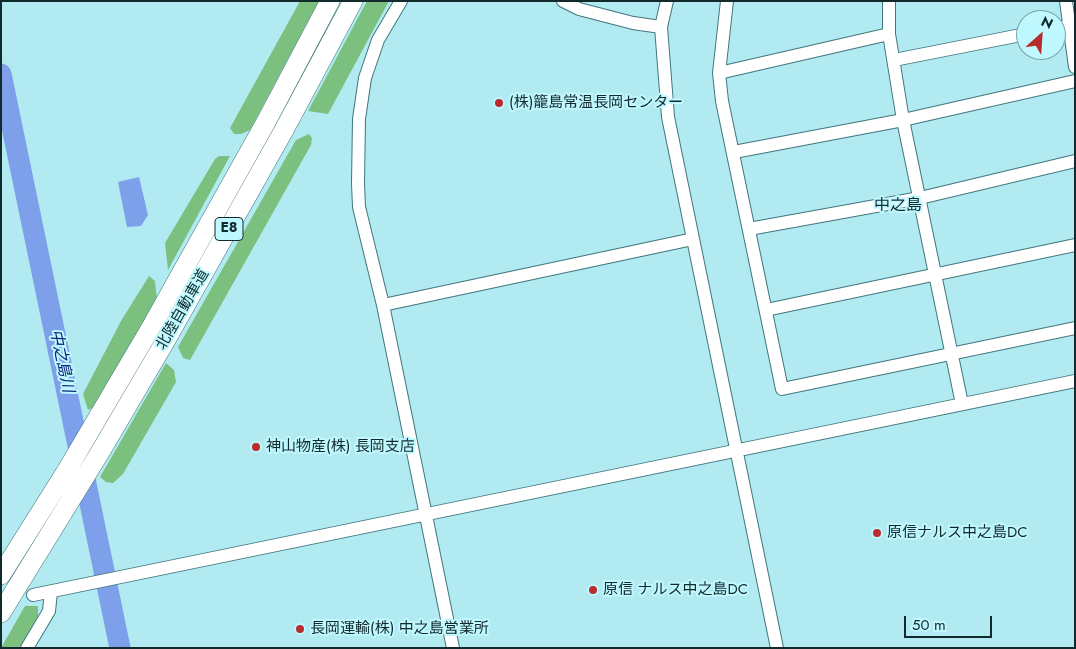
<!DOCTYPE html>
<html>
<head>
<meta charset="utf-8">
<style>
	body { margin:0 }
	#map { position:relative; width:1076px; height:649px; overflow:hidden; background:#b2eaf1; font-family:Jost,sans-serif }
	canvas { display:block }
	.frame { position:absolute; inset:0; border:2px solid #132a2d; pointer-events:none }
	.north { position:absolute; left:1016px; top:10px; width:50px; height:50px; box-sizing:border-box; background:#bff8ff; border:1px solid #7aa6ab; border-radius:50%; rotate:26deg; font-size:14px; font-weight:700; line-height:20px; text-align:center; color:#132a2d }
	.north::after { content:''; display:block; margin:auto; width:18px; height:22px; background:#ba2b2d; clip-path:polygon(50% 0,100% 100%,50% 72%,0 100%) }
	.scale { position:absolute; left:904px; top:616px; width:88px; height:22px; box-sizing:border-box; border:2px solid #132a2d; border-top:0; padding-left:6px; font-size:15px; line-height:18px; white-space:nowrap; color:#132a2d; -webkit-text-stroke:4px #bff8ff; paint-order:stroke }
</style>
</head>
<body>
<div id="map">
<canvas width="1076" height="649"></canvas>
<div class="frame"></div>
<div class="north">N</div>
<div class="scale">50 m</div>
</div>
<script>
const c = document.querySelector('canvas').getContext('2d');
c.lineJoin = 'round';
function paint(path, color) { c.fillStyle = color; c.fill(path, 'evenodd'); }
const toPath = rows => new Path2D(rows.map(r => 'M' + r).join(''));
function stroke(path, color, width, dash) { c.strokeStyle = color; c.lineWidth = width; c.lineCap = dash ? 'butt' : 'round'; c.setLineDash(dash || []); c.stroke(path); }
function write(font, color, halo, rows, align = 'center') {
  c.font = font + ' Jost,"Noto Sans JP",sans-serif'; c.lineWidth = 4; c.setLineDash([]); c.textBaseline = 'middle'; c.strokeStyle = halo; c.fillStyle = color; for (const [text, x, y, turn = 0] of rows) {
    c.save(); c.translate(x, y); c.rotate((+turn || 0) * Math.PI / 180); c.textAlign = isNaN(turn) ? turn : align; if (halo) c.strokeText(text, 0, 0); c.fillText(text, 0, 0); c.restore();
  }
}
const forest = toPath([
	[300,1,319,1,250,130,241,134,234,134,230,128],
	[367,1,389,1,328,114,308,111],
	[309,134,312,138,311,145,190,360,183,358,178,347,296,140],
	[219,156,230,156,168,270,165,243,215,159],
	[149,276,155,281,157,300,96,406,88,410,83,394,121,321],
	[166,363,174,370,176,382,123,474,113,483,106,482,100,477],
	[25,606,38,606,38,616,20,648,1,648]
]);
const water = toPath([
	[139,177,148,215,141,226,127,227,118,182]
]);
const river = toPath([
	[1,74,120,648]
]);
const minor = toPath([
	[401,1,378,40,365,78,359,119,358,183,359,207,383,305,453,648],
	[563,1,579,9,633,23,661,27],
	[667,1,661,27,668,117,777,648],
	[727,1,719,73,722,101,782,389,1075,328],
	[889,1,889,34,903,120,962,404],
	[1066,1,1075,67],
	[1056,28,1070,26],
	[894,60,1026,34],
	[719,73,889,34],
	[734,152,903,120,1075,81],
	[749,229,920,198,1075,161],
	[383,305,693,239],
	[766,310,1075,245],
	[33,595,1075,381],
	[27,648,49,611,51,592]
]);
const highway = toPath([
	[1,575,67,470,153,324,266,122,330,1],
	[1,613,99,454,166,340,284,130,353,1]
]);
const markers = [
	[499,103,5,"#ba2b2d"],
	[256,447,5,"#ba2b2d"],
	[877,533,5,"#ba2b2d"],
	[593,590,5,"#ba2b2d"],
	[300,629,5,"#ba2b2d"]
];
const shields = [
	[229,229,28]
];
const shieldNames = [
	["E8",229,229]
];
const poiNames = [
	["(株)籠島常温長岡センター",509,103],
	["神山物産(株) 長岡支店",266,447],
	["原信ナルス中之島DC",887,533],
	["原信 ナルス中之島DC",603,590],
	["長岡運輸(株) 中之島営業所",310,629]
];
const streetNames = [
	["北陸自動車道",183,310,-60]
];
const neighbourhoodNames = [
	["中之島",898,206]
];
const waterNames = [
	["中之島川",61,361,78]
];
paint(forest, '#7cc07f');
paint(water, '#7e9fe9');
stroke(river, '#7e9fe9', 21);
stroke(minor, '#40767d', 14);
stroke(highway, '#40767d', 20);
stroke(minor, '#fff', 12);
stroke(highway, '#fff', 19);
for (const [x, y, r, color] of markers) { const dot = new Path2D(); dot.arc(x, y, r, 0, 2 * Math.PI); c.fillStyle = color; c.fill(dot); stroke(dot, '#bff8ff', 2); }
for (const [x, y, w] of shields) { const box = new Path2D(); box.roundRect(x - w / 2, y - 11.5, w, 23, 4); c.fillStyle = '#bff8ff'; c.fill(box); stroke(box, '#132a2d', 1); }
write('bold 14px', '#132a2d', null, shieldNames);
write('15px', '#132a2d', '#bff8ff', poiNames, 'left');
write('15px', '#132a2d', '#bff8ff', streetNames);
write('16px', '#132a2d', '#bff8ff', neighbourhoodNames);
write('italic 16px', '#0b2377', '#bff8ff', waterNames);
</script>
</body>
</html>
